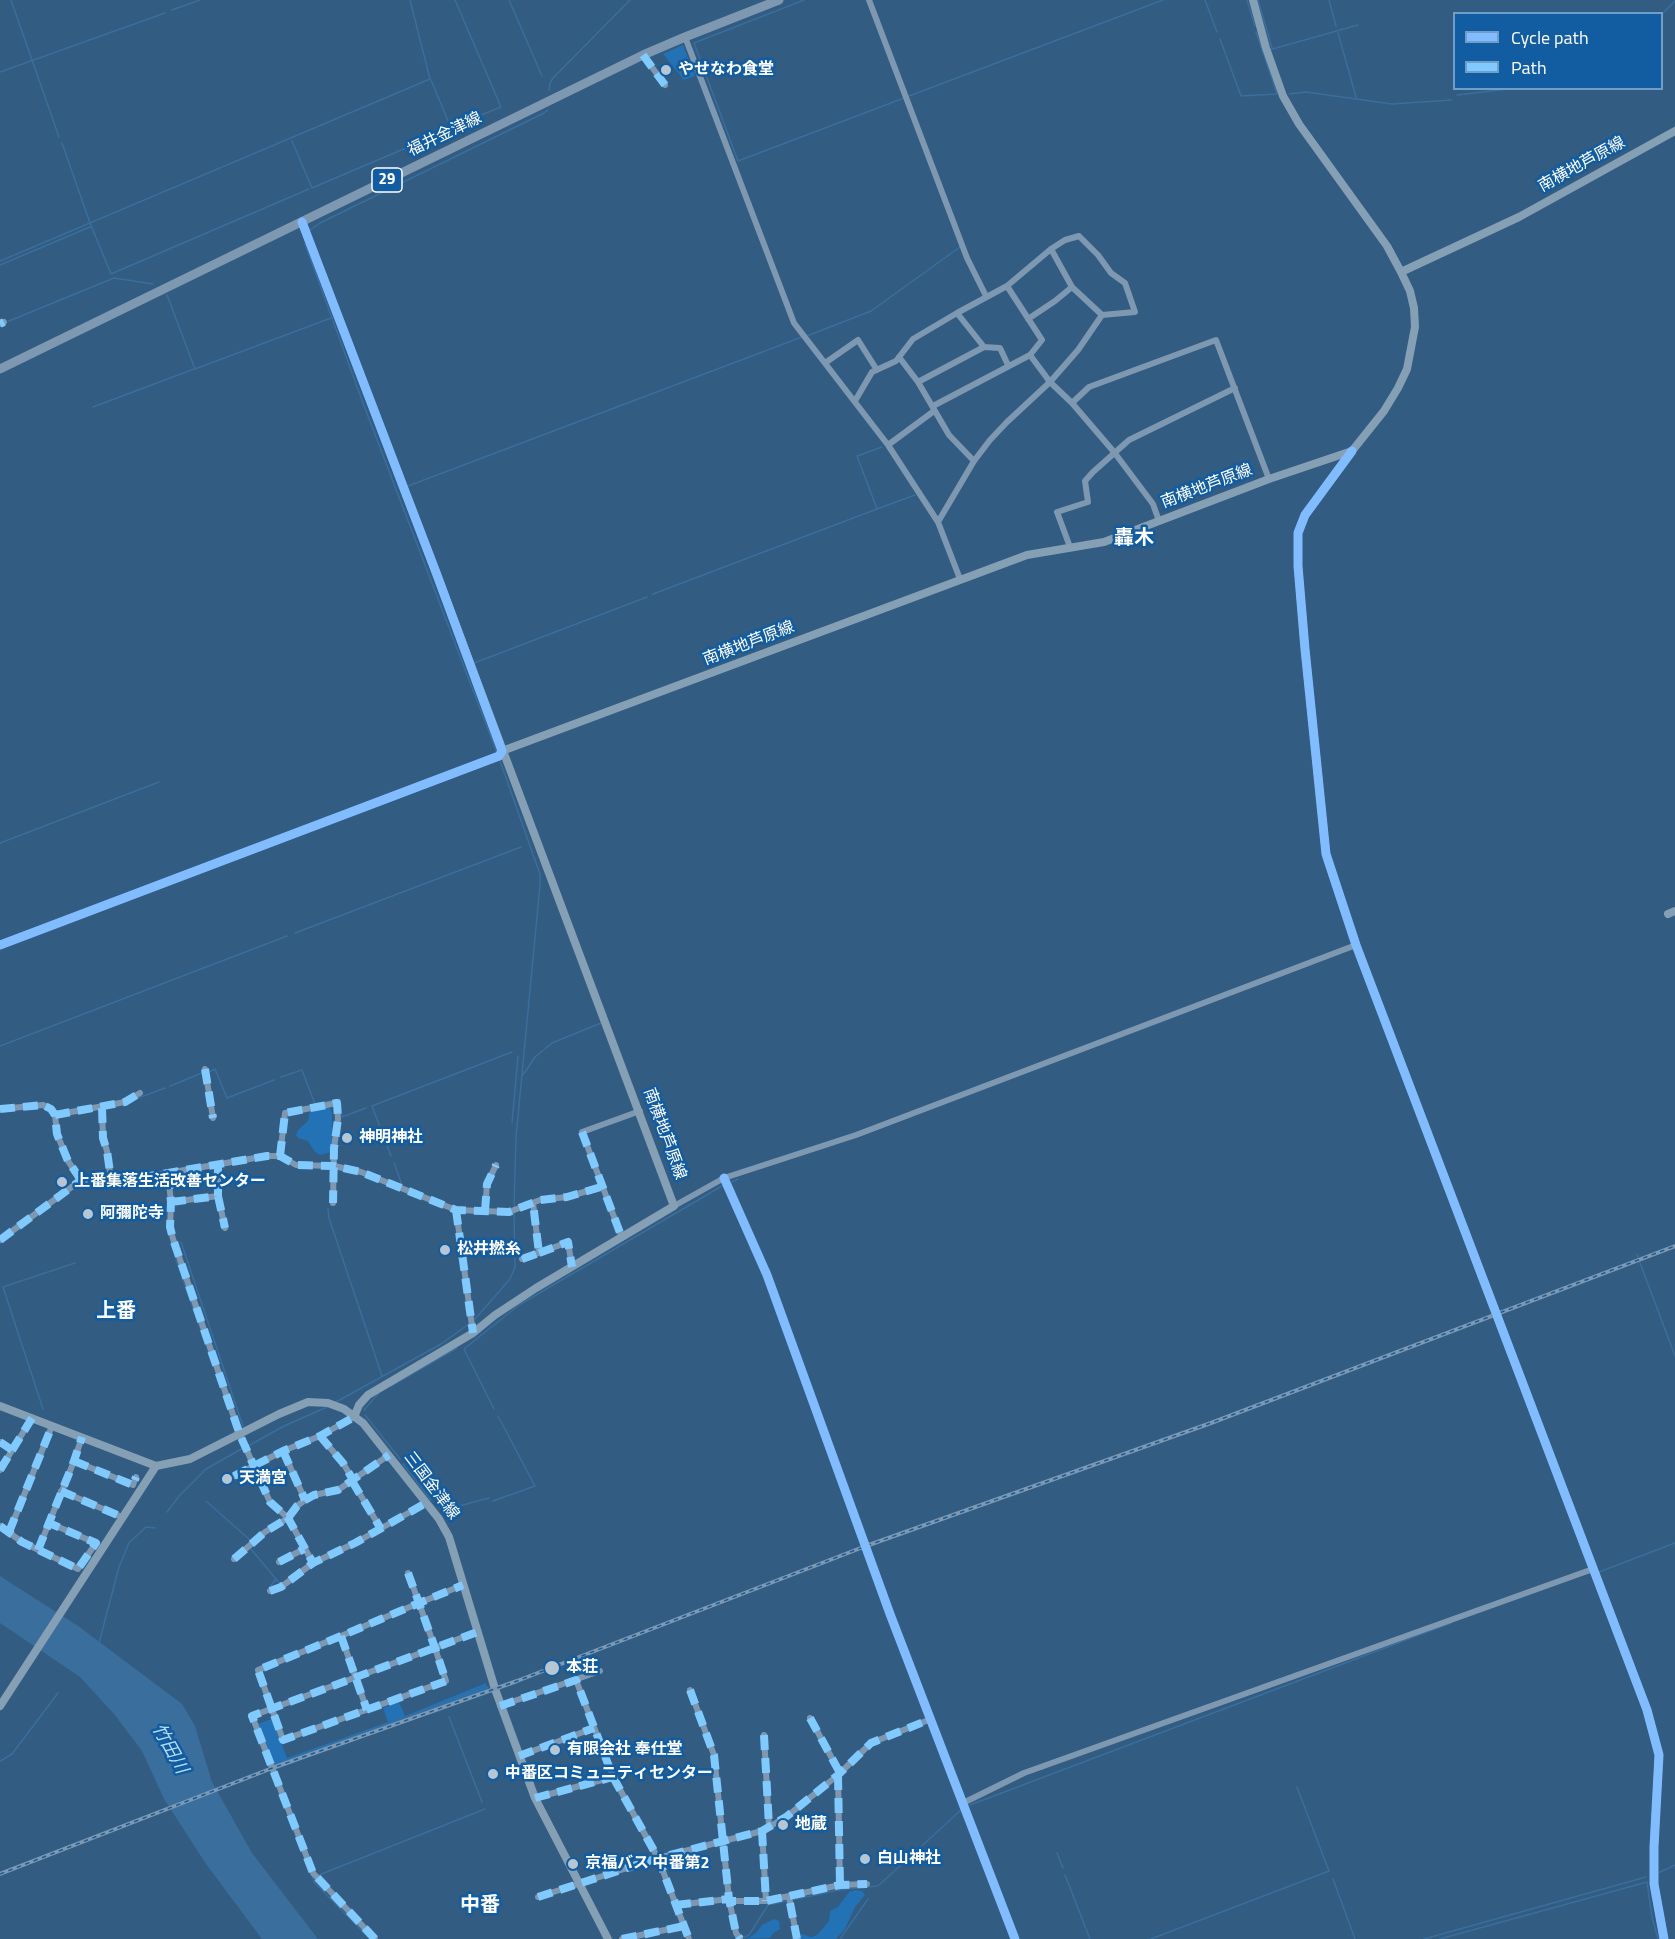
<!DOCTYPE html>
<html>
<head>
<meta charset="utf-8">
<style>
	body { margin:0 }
	#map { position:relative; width:1675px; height:1939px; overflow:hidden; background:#325c81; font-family:"Titillium Web",sans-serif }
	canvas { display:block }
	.legend { position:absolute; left:1453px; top:12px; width:210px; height:78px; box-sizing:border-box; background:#125da1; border:2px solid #719ec7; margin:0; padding:8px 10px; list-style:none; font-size:18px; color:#fff }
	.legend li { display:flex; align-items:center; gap:12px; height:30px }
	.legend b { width:30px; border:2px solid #719ec7 }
</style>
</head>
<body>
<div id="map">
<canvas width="1675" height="1939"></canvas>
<ul class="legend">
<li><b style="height:8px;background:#80bcff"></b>Cycle path</li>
<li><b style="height:8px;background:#80caff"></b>Path</li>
</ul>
</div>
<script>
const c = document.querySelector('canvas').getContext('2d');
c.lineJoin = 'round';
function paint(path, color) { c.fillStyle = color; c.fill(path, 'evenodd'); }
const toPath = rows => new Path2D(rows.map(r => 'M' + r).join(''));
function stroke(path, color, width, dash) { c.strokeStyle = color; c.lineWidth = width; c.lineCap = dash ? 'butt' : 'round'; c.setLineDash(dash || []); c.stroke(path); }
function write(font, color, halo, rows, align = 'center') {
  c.font = font + ' "Titillium Web","Noto Sans JP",sans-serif'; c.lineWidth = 5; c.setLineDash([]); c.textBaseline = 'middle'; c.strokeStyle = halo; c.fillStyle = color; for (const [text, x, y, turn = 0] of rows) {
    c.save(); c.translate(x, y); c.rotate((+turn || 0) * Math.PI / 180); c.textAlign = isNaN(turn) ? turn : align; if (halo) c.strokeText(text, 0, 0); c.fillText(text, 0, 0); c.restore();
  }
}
const green = toPath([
	[683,45,695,76,684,80,663,54],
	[327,1107,330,1108,332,1113,332,1148,331,1152,320,1155,315,1152,308,1141,298,1138,296,1135,298,1130,308,1121,310,1111],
	[486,1683,488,1689,275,1770,257,1724,272,1719,287,1758,388,1722,383,1708,399,1702,405,1716],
	[856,1890,862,1891,865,1895,855,1907,845,1929,836,1939,800,1939,799,1933,811,1937,817,1935,829,1921,830,1911,838,1907,849,1892],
	[774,1919,779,1921,780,1929,772,1934,770,1938,747,1939,756,1933,762,1925]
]);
const water = toPath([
	[0,1576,78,1626,182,1704,195,1726,212,1782,252,1853,318,1939,262,1939,206,1864,164,1799,142,1751,114,1714,80,1677,0,1623]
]);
const stream = toPath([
	[11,0,59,137],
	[509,0,542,76],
	[804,0,694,43,738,161,904,98],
	[1205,0,1217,32],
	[1247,0,1255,26],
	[1258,0,1272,48],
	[1329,0,1336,26],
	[172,10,200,0],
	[1662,14,1675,1],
	[1338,33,1356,97],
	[1220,39,1241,96,1277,94,1256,32],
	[1269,50,1358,25],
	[0,72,165,13],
	[431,80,451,128],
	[549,90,550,83,553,78,630,0],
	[1289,94,1306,92,1392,104,1452,100],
	[1457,95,1516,88],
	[909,96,1163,0],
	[454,126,501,107,455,0],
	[453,133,455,136],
	[292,141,312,188,448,130],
	[62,143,90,223,111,274,309,189],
	[310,230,320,223,544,113,548,110],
	[305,244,363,403,497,753],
	[0,261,430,79,410,0],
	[0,265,90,227],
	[167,295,195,369,331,318],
	[9,321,114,278,153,284],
	[807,336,871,311,960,247],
	[93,407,194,369],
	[882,447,857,456,877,509,915,495],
	[408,486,802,337],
	[653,594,877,509],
	[474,663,647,597],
	[500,761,540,874,540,885,516,1137,514,1207],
	[0,843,159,782],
	[295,933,521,847],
	[0,1046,287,936],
	[209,1072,215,1069,227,1098,274,1080],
	[523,1075,535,1057,552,1043,601,1023],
	[281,1077,302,1070,315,1104,340,1099,342,1117,366,1108],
	[170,1086,202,1073],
	[133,1100,165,1088],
	[512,1123,518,1056],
	[391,1156,372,1106,512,1052],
	[394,1163,402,1185],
	[732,1182,738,1179],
	[328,1209,329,1218,382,1376],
	[181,1242,243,1426],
	[1637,1254,1638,1257],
	[176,1260,211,1359],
	[1640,1263,1675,1356],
	[475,1319,510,1279,515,1267,514,1212],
	[391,1386,457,1348],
	[336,1402,441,1344,469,1324],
	[43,1409,3,1287,75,1263],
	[494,1409,464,1349,519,1305,722,1186],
	[364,1410,379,1393],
	[365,1415,400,1459],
	[248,1446,284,1426,327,1407],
	[403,1464,431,1500],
	[206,1501,250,1540],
	[436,1501,459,1506,489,1498],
	[493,1501,535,1486,498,1416],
	[167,1512,180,1495,206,1469,243,1448],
	[251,1549,280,1584],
	[1599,1572,1675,1543],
	[268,1589,275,1580],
	[99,1643,119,1567,129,1543,146,1527,155,1528],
	[449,1717,482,1802],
	[0,1761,12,1754,58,1693],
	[275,1765,488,1687],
	[970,1805,1451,1623],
	[1057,1853,1063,1868],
	[1658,1873,1675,1865],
	[312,1875,314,1882,370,1939],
	[319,1875,485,1809],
	[1065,1875,1090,1939],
	[1333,1879,1355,1939],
	[792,1900,839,1890,878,1886,961,1810],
	[742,1939,749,1935,768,1905,787,1901],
	[840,1939,868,1899],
	[1151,1939,1329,1871,1297,1787],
	[1424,1939,1646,1877],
	[1440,1939,1647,1882,1652,1917,1658,1939]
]);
const street = toPath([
	[869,0,967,258,986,296],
	[685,37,794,323,888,445,938,522,960,579],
	[643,55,665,85],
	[957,313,984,347,1000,348,1008,365],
	[1028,319,1055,301,1072,287],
	[0,324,4,322],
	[1030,355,1050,382,1072,403,1114,452,1153,504,1159,521],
	[899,357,918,382,949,435,974,461],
	[825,363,858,340,877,370],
	[918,382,984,347],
	[855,401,872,372,896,361,913,339,957,313,1007,286,1051,249,1065,240,1079,236,1098,255,1111,273,1125,283,1135,312,1102,315],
	[1072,403,1089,387,1216,340,1269,479],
	[933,406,1030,355,1042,340,1007,286],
	[888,445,934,411],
	[938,522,974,461,990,440,1007,422,1050,382,1078,350,1102,315,1072,287,1051,249],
	[1070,547,1057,512,1088,502,1085,481,1093,472,1129,440,1235,388],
	[205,1069,213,1118],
	[102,1108,103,1138,107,1151,111,1179],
	[0,1109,43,1105,51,1109,55,1115,57,1134,68,1161,81,1180],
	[55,1115,125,1102,140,1093],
	[280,1156,285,1113,337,1103,338,1119,334,1148,333,1203],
	[168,1174,171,1202,170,1227,173,1239,240,1435,270,1502,288,1518,313,1563],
	[724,1178,767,1275,890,1614,1015,1939],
	[218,1196,225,1228],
	[171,1202,218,1196,218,1164],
	[674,1206,724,1178,856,1135,1356,945],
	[456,1210,473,1333],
	[485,1211,487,1184,496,1165],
	[622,1238,582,1132,640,1111],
	[0,1240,81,1180,132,1179,267,1156,280,1156,296,1165,334,1166,361,1172,456,1210,509,1212,540,1200,567,1197,601,1187],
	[539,1253,568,1242,572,1267],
	[522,1259,539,1253,533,1203],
	[320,1436,343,1463,353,1480],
	[0,1442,12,1450],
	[283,1451,305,1500],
	[74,1461,133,1485,136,1477],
	[0,1470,32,1418],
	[234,1476,283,1451,320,1436,354,1417],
	[352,1481,381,1529],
	[61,1491,122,1517],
	[0,1526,22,1542,78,1569,96,1543,49,1523],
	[9,1532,52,1426],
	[38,1550,74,1461,82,1437],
	[234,1559,265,1532,288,1518,297,1506,305,1500,314,1495,338,1490,389,1455],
	[279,1562,304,1549],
	[408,1573,419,1603,435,1648,446,1681,283,1740,258,1670,341,1636,419,1603,463,1585],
	[270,1591,281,1587,313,1563,355,1543,426,1503],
	[341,1636,367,1710],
	[576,1680,613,1777,658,1858,689,1939],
	[690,1690,714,1755,729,1899,736,1933,740,1939],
	[500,1706,600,1671],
	[810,1718,840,1773],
	[764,1735,769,1826],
	[519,1756,594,1728],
	[838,1775,840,1885],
	[535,1798,613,1777],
	[963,1803,1024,1773,1593,1569],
	[762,1831,766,1901],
	[538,1897,658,1858,762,1831,786,1817,838,1775,871,1743,931,1719],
	[789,1897,797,1939],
	[676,1905,729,1899,732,1901,766,1901,840,1885,867,1884],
	[375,1939,313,1873,252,1716,477,1632],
	[622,1939,684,1926]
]);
const secondary = toPath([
	[1253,0,1266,48,1283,96,1299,124,1387,246,1401,272],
	[302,222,437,575,674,1206,536,1288,495,1315,473,1333,368,1395,359,1405,354,1417],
	[1352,451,1305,515,1298,533,1298,566,1305,649,1326,854,1356,945,1647,1710,1659,1755,1654,1847,1654,1884,1664,1939],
	[502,751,1027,555,1104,542,1269,479,1352,451,1384,411,1398,388,1407,369,1415,327,1414,308,1410,291,1401,272,1519,217,1675,131],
	[1668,914,1675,911],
	[0,945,499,756,502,751],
	[0,1406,156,1466,190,1459,279,1414,308,1402,328,1403,344,1409,363,1423,439,1519,449,1537,495,1689,535,1798,608,1939],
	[0,1706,156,1466]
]);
const primary = toPath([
	[0,369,643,55,685,37,779,0]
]);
const rail = toPath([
	[0,1874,275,1767,517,1681,866,1546,1211,1423,1675,1246]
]);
const quiet = toPath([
	[643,55,665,85],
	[0,324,4,322],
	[205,1069,213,1118],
	[102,1108,103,1138,107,1151,111,1179],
	[0,1109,43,1105,51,1109,55,1115,57,1134,68,1161,81,1180],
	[55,1115,125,1102,140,1093],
	[582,1132,622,1238],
	[280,1156,285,1113,337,1103,338,1119,334,1148,333,1203],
	[168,1174,171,1202,170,1227,173,1239,240,1435,270,1502,288,1518,313,1563],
	[218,1196,225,1228],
	[171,1202,218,1196,218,1164],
	[456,1210,473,1333],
	[485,1211,487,1184,496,1165],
	[0,1240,81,1180,132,1179,267,1156,280,1156,296,1165,334,1166,361,1172,456,1210,509,1212,540,1200,567,1197,601,1187],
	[539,1253,568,1242,572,1267],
	[522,1259,539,1253,533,1203],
	[320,1436,343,1463,353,1480],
	[0,1442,12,1450],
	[283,1451,305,1500],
	[74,1461,133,1485,136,1477],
	[0,1470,32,1418],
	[234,1476,283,1451,320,1436,354,1417],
	[352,1481,381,1529],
	[61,1491,122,1517],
	[0,1526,22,1542,78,1569,96,1543,49,1523],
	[9,1532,52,1426],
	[38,1550,74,1461,82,1437],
	[234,1559,265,1532,288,1518,297,1506,305,1500,314,1495,338,1490,389,1455],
	[279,1562,304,1549],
	[408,1573,419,1603,435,1648,446,1681,283,1740,258,1670,341,1636,419,1603,463,1585],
	[270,1591,281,1587,313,1563,355,1543,426,1503],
	[341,1636,367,1710],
	[690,1690,714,1755,729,1899,736,1933,740,1939],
	[500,1706,576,1680,613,1777,658,1858,689,1939],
	[810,1718,840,1773],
	[764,1735,769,1826],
	[519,1756,594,1728],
	[838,1775,840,1885],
	[535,1798,613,1777],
	[762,1831,766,1901],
	[538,1897,658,1858,762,1831,786,1817,838,1775,871,1743,931,1719],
	[790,1903,797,1939],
	[676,1905,729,1899,732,1901,766,1901,840,1885,867,1884],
	[375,1939,313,1873,252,1716,477,1632],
	[622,1939,684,1926]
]);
const cycleway = toPath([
	[1352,451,1305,515,1298,533,1298,566,1305,649,1326,854,1356,945,1647,1710,1659,1755,1654,1847,1654,1884,1664,1939],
	[0,945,499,756,502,751,437,575,302,222],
	[724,1178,767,1275,890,1614,1015,1939]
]);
const markers = [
	[666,70,6,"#b7c6d3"],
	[347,1138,6,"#b7c6d3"],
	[62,1182,6,"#b7c6d3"],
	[88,1214,6,"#b7c6d3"],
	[445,1250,6,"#b7c6d3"],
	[227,1479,6,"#b7c6d3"],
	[552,1668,8,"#b7c6d3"],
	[555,1750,6,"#b7c6d3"],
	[493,1774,6,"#b7c6d3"],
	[783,1825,6,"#b7c6d3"],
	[865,1859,6,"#b7c6d3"],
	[573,1864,6,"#b7c6d3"]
];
const shields = [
	[387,180,30]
];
const shieldNames = [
	["29",387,180]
];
const poiNames = [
	["やせなわ食堂",678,70],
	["神明神社",359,1138],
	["上番集落生活改善センター",74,1182],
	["阿彌陀寺",100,1214],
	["松井撚糸",457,1250],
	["天満宮",239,1479],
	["本荘",566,1668],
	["有限会社 奉仕堂",567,1750],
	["中番区コミュニティセンター",505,1774],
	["地蔵",795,1825],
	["白山神社",877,1859],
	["京福バス 中番第2",585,1864]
];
const streetNames = [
	["福井金津線",445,135,-26],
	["南横地芦原線",1582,165,-29],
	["南横地芦原線",1207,487,-21],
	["南横地芦原線",749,644,-21],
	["南横地芦原線",664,1134,70],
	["三国金津線",431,1486,53]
];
const waterNames = [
	["竹田川",169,1749,61]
];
const quarterNames = [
	["轟木",1134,539],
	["上番",116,1312],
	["中番",480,1906]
];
paint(green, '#2372b6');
paint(water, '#3a6e9d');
stroke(stream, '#3a6e9d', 1.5);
stroke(street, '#7e98b1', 6);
stroke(secondary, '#859fb5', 8);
stroke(primary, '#7d98b0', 9);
stroke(rail, '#7d98b0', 4);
stroke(rail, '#125da1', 1.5, [4.5]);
stroke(quiet, '#80caff', 8, [15, 8]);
stroke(cycleway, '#80bcff', 9);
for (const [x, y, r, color] of markers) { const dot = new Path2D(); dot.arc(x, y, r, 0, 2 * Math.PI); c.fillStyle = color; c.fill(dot); stroke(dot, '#125da1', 2); }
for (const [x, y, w] of shields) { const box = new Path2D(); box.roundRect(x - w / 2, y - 12, w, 24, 4.5); c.fillStyle = '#125da1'; c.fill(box); stroke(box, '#fff', 1.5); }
write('bold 15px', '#fff', null, shieldNames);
write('bold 16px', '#fff', '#125da1', poiNames, 'left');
write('16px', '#fff', '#125da1', streetNames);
write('italic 18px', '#b8ddfb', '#125da1', waterNames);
write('bold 20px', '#fff', '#125da1', quarterNames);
</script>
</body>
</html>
